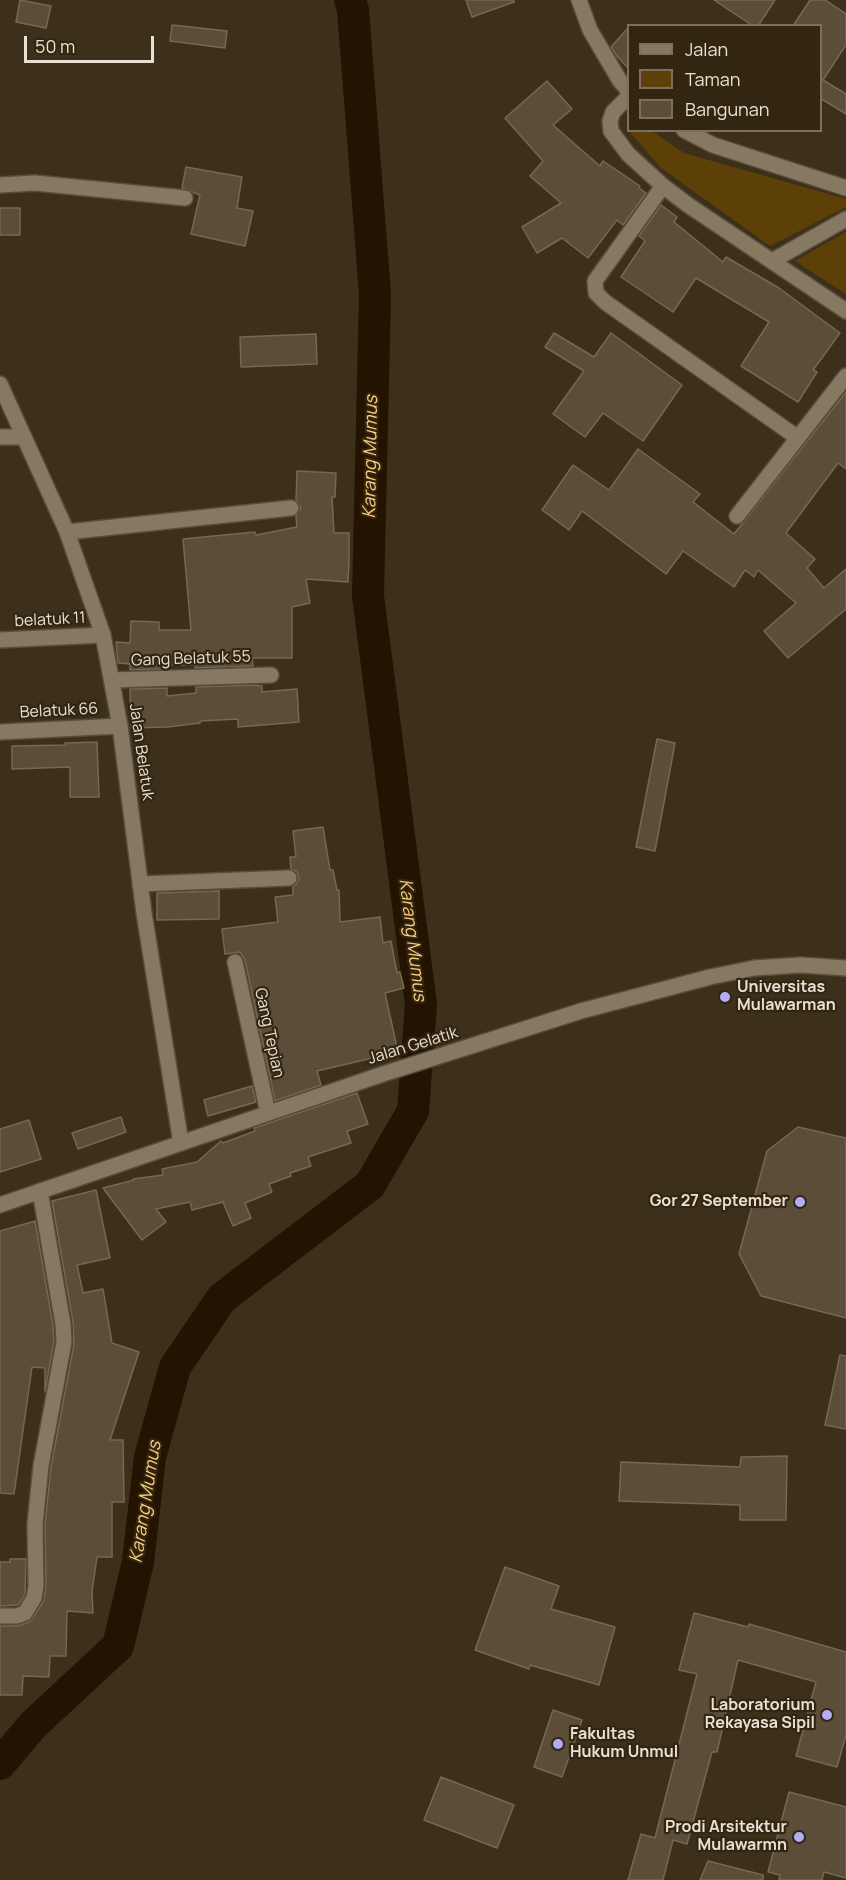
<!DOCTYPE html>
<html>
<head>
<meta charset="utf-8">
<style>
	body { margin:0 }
	#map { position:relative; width:846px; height:1880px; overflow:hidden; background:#3d301b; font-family:Manrope,sans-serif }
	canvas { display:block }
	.legend { position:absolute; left:627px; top:24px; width:195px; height:108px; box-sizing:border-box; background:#332611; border:2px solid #7b705f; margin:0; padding:8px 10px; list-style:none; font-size:18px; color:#e8e0d3 }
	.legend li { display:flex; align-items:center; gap:12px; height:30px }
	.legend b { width:30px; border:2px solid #7b705f }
	.scale { position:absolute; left:24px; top:36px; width:130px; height:27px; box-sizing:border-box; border:3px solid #e8e0d3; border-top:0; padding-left:8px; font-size:18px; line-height:21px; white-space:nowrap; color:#e8e0d3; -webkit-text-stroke:4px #332611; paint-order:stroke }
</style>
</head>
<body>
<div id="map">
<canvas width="846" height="1880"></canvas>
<ul class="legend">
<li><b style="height:8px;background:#877861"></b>Jalan</li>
<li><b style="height:16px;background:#5c4007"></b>Taman</li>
<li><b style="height:16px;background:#5b4d37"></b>Bangunan</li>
</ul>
<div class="scale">50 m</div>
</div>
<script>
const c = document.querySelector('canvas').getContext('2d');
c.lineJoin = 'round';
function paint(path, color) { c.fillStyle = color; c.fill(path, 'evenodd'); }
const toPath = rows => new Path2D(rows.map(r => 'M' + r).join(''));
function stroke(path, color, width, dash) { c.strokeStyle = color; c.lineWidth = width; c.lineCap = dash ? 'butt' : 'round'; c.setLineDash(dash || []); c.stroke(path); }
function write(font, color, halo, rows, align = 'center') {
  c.font = font + ' Manrope,sans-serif'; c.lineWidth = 4.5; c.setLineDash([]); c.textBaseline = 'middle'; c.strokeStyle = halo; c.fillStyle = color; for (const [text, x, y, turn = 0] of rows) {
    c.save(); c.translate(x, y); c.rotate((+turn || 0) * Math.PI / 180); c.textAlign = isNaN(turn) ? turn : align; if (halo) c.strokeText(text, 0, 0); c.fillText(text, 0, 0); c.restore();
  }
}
const green = toPath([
	[629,131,652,131,684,153,846,199,846,207,770,246,660,167],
	[846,232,846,294,795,261]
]);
const river = toPath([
	[0,1764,33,1725,118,1646,138,1562,150,1457,175,1367,222,1298,370,1185,413,1111,421,1005,368,596,375,294,353,10,350,0]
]);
const building = toPath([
	[20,0,51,6,46,28,16,22,20,0],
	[466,0,514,0,514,2,472,17,466,0],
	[714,0,775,0,758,26,753,26,714,0],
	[810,0,825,0,846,14,846,45,823,80,846,94,846,114,820,98,820,26,793,26,810,0],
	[172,25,227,31,225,48,170,41,172,25],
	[628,28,628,68,617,56,611,47,628,28],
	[547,81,572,109,553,125,600,166,603,161,640,186,639,188,646,193,623,225,617,220,588,258,562,238,537,253,522,227,561,203,530,176,543,161,505,118,547,81],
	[186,167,242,177,237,208,253,211,245,246,191,234,200,195,182,188,186,167],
	[661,205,677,217,674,222,723,262,726,257,779,288,840,333,813,370,817,372,798,402,741,366,769,322,696,278,673,312,621,277,645,241,639,236,661,205],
	[0,208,20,208,20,235,0,235,0,208],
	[554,333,594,357,611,333,682,385,643,441,603,413,585,437,553,414,584,371,545,347,554,333],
	[316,334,317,364,241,367,240,337,316,334],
	[846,392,846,469,838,463,786,533,815,559,807,568,824,588,846,569,846,609,788,658,764,631,796,603,758,570,754,577,745,570,734,587,683,551,666,574,582,511,569,530,542,510,573,465,609,490,638,449,700,494,693,502,734,534,846,392],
	[297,471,336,473,335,497,332,497,334,533,349,533,349,562,348,582,306,579,310,603,292,607,292,658,252,658,253,666,195,668,195,665,167,665,167,669,130,670,130,664,118,663,116,642,130,643,131,621,159,622,159,630,191,630,183,539,255,532,256,535,297,527,296,516,301,508,296,500,297,471],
	[253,685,262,686,262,692,297,689,299,722,238,727,238,719,200,721,200,723,168,727,131,728,130,689,167,688,167,696,196,693,196,687,253,685],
	[657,739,675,743,655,851,636,847,657,739],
	[97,742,99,797,70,797,70,767,12,769,12,746,66,745,65,743,97,742],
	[323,827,330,870,333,870,337,890,339,890,340,922,380,917,383,943,391,941,397,973,400,972,404,988,385,993,398,1052,317,1071,321,1085,275,1101,245,960,240,952,225,954,222,929,278,922,275,897,293,895,293,887,297,883,299,878,297,872,291,869,290,857,296,857,293,831,323,827],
	[219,891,219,919,157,920,157,893,219,891],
	[252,1086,256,1102,208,1116,204,1100,252,1086],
	[357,1093,368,1124,347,1131,351,1143,308,1157,311,1166,290,1173,291,1176,269,1184,272,1192,245,1203,251,1218,233,1226,223,1202,192,1210,190,1202,156,1209,166,1222,142,1240,103,1188,134,1180,133,1179,163,1175,162,1169,197,1162,221,1141,223,1143,255,1131,254,1128,357,1093],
	[121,1117,126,1132,78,1149,72,1133,121,1117],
	[29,1120,41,1159,0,1172,0,1129,29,1120],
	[798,1127,846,1138,846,1318,761,1296,739,1254,767,1151,798,1127],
	[96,1190,110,1258,77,1265,83,1293,103,1289,112,1343,139,1352,110,1440,123,1440,124,1502,112,1502,112,1557,97,1557,92,1592,93,1613,67,1611,66,1656,50,1656,49,1677,23,1676,22,1695,0,1695,0,1626,17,1626,29,1622,33,1618,44,1600,46,1586,45,1524,51,1467,74,1344,73,1322,52,1201,96,1190],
	[35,1221,53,1325,54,1341,45,1392,45,1368,32,1367,14,1494,0,1493,0,1231,35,1221],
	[840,1355,846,1356,846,1429,825,1425,840,1355],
	[787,1456,786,1520,740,1520,740,1505,619,1501,621,1462,740,1467,741,1457,787,1456],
	[10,1559,26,1559,25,1595,18,1605,0,1606,0,1562,10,1562,10,1559],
	[505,1567,559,1586,551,1609,615,1627,599,1685,530,1665,529,1669,475,1650,505,1567],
	[694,1613,748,1627,749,1624,846,1652,846,1735,837,1767,796,1756,816,1682,738,1660,717,1752,712,1752,687,1844,673,1840,663,1880,628,1880,641,1834,655,1838,697,1674,679,1670,694,1613],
	[553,1710,582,1720,562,1777,534,1767,553,1710],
	[441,1777,514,1805,497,1848,424,1820,441,1777],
	[789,1792,846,1807,846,1878,824,1872,822,1880,779,1880,780,1875,768,1872,789,1792],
	[708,1861,763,1875,763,1880,700,1880,708,1861]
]);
const street = toPath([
	[579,0,590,30,620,81,628,90],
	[628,97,613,112,610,121,611,131,628,154,663,186,688,205,846,311],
	[684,130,713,145,846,188],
	[0,185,35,183,185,198],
	[663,186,595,281,596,293,605,302,798,438],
	[772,261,846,219],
	[0,437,24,437],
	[737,516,846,376],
	[67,532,291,508],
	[0,640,103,635],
	[112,680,271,675],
	[0,732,120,726],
	[140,884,289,878],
	[235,962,268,1113],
	[0,1616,17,1616,25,1613,34,1598,36,1586,35,1524,41,1466,64,1342,63,1324,40,1191]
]);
const secondary = toPath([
	[0,384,67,532,103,635,120,726,144,913,181,1143],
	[0,1205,383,1074,581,1011,710,977,754,968,801,965,846,968]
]);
const markers = [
	[725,997,6,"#b5acf8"],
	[800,1202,6,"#b5acf8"],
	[827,1715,6,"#b5acf8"],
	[558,1744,6,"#b5acf8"],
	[799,1837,6,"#b5acf8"]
];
const streetNames = [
	["belatuk 11",50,620,-3],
	["Gang Belatuk 55",191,659,-2],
	["Belatuk 66",59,711,-3],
	["Jalan Belatuk",141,752,82],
	["Gang Tepian",269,1033,78],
	["Jalan Gelatik",413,1046,-17]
];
const poiNames = [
	["Universitas",737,988,"left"],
	["Mulawarman",737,1006,"left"],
	["Gor 27 September",788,1202],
	["Laboratorium",815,1706],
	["Rekayasa Sipil",815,1724],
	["Fakultas",570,1735,"left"],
	["Hukum Unmul",570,1753,"left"],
	["Prodi Arsitektur",787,1828],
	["Mulawarmn",787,1846]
];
const waterNames = [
	["Karang Mumus",371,457,-89],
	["Karang Mumus",412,940,83],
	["Karang Mumus",146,1502,-81]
];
paint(green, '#5c4007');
stroke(river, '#231300', 32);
paint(building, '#5b4d37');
stroke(building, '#766851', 1.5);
stroke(street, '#574c3a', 18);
stroke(secondary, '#574c3a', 18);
stroke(street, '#877861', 15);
stroke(secondary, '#877861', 15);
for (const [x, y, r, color] of markers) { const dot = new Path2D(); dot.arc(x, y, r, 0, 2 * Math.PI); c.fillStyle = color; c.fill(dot); stroke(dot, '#332611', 2); }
write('16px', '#e8e0d3', '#332611', streetNames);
write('bold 16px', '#e8e0d3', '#332611', poiNames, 'right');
write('italic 18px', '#fbcb7b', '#332611', waterNames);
</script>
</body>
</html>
